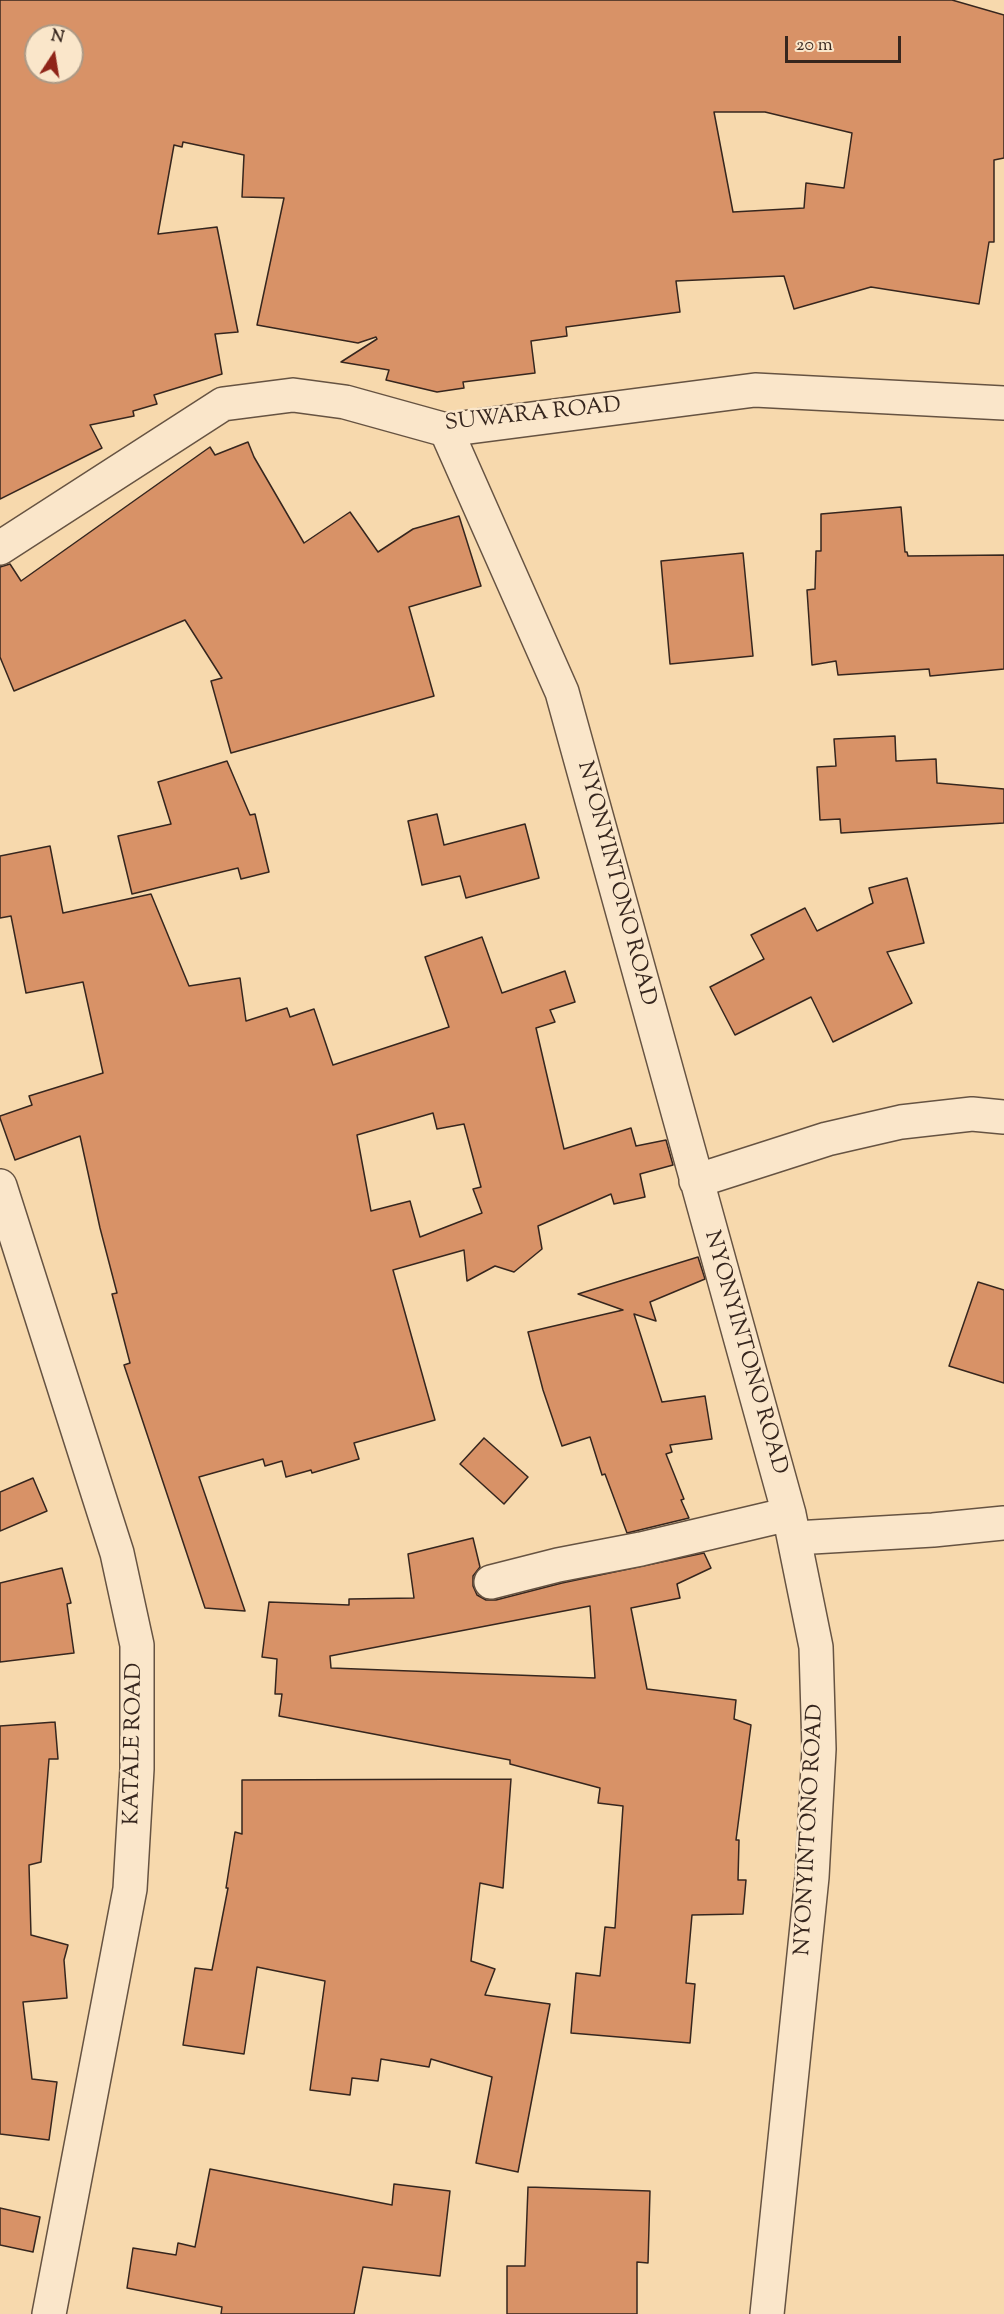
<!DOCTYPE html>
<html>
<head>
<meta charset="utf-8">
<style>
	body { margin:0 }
	#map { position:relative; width:1004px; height:2314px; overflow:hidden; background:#f7d9ad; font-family:"Sorts Mill Goudy",serif }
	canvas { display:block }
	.north { position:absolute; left:24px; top:24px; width:60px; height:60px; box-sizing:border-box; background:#fae6ca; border:2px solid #ac9985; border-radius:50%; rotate:12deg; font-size:16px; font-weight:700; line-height:24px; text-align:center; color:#36261e }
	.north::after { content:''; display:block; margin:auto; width:21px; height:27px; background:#8f2418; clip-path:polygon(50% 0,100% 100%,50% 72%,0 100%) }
	.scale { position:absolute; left:785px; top:36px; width:116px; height:27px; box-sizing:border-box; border:3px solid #36261e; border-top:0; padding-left:8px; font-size:18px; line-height:21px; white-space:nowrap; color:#36261e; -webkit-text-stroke:4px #fae6ca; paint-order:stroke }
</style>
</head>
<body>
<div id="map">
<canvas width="1004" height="2314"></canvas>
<div class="north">N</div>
<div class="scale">20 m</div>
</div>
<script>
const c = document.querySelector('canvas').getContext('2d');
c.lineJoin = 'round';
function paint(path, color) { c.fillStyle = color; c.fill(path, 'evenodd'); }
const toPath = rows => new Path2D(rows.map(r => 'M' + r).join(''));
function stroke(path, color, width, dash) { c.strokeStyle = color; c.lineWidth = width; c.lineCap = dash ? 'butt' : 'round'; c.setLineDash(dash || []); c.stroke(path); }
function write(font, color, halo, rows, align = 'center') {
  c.font = font + ' "Sorts Mill Goudy",serif'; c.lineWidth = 5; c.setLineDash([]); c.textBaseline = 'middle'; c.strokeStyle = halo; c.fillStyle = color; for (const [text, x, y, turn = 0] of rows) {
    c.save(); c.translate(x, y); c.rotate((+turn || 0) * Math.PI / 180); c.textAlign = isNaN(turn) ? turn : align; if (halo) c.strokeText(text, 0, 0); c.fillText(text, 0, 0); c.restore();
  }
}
const building = toPath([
	[0,0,952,0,1004,15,1004,158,994,160,994,242,989,242,979,304,871,287,794,309,784,276,676,281,680,312,566,327,567,336,531,341,535,373,463,382,464,388,437,392,386,380,389,370,341,362,377,339,376,337,358,343,257,325,284,198,242,197,244,155,183,142,182,147,174,145,158,234,217,227,238,332,215,334,222,374,154,395,157,404,133,411,134,416,90,425,102,448,0,499,0,0],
	[36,36,72,36,72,72,36,72,36,36],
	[714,112,765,112,852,133,844,188,806,183,804,208,733,212,714,112],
	[248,442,254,457,304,543,350,512,378,552,413,529,459,516,481,586,409,607,434,696,231,753,211,681,222,678,185,620,14,691,0,657,0,567,10,564,21,581,210,447,215,455,248,442],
	[901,507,905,552,907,552,908,556,1004,555,1004,669,930,676,929,669,838,675,836,661,812,665,807,590,815,589,816,551,821,551,821,514,901,507],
	[743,553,753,656,670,664,661,561,743,553],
	[895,736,896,761,936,759,937,783,1004,789,1004,823,841,833,840,819,820,820,817,767,836,766,834,739,895,736],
	[227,761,250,815,255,814,269,872,241,879,238,868,132,894,118,836,171,824,158,782,227,761],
	[437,814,444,845,525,824,539,878,466,898,460,876,422,885,408,821,437,814],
	[50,846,63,913,151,894,189,986,240,978,246,1021,287,1008,290,1017,314,1009,333,1065,449,1027,425,957,482,937,502,993,565,971,575,1002,550,1010,555,1022,536,1028,564,1149,631,1128,636,1146,666,1140,673,1165,640,1174,645,1197,614,1204,611,1194,538,1226,542,1249,514,1272,495,1266,467,1281,464,1250,393,1270,435,1420,354,1443,359,1459,312,1473,311,1470,286,1477,282,1461,265,1466,263,1459,199,1477,245,1611,205,1608,124,1365,130,1363,112,1294,117,1293,100,1228,80,1136,15,1160,0,1118,0,1116,32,1105,29,1096,103,1073,83,982,26,993,11,916,0,918,0,856,50,846],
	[433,1113,437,1129,464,1124,481,1187,473,1189,482,1213,420,1237,410,1201,371,1211,357,1135,433,1113],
	[907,878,924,943,887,952,912,1003,833,1042,811,997,735,1035,710,987,764,959,751,935,805,908,817,931,873,903,869,888,907,878],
	[698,1257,705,1279,650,1302,656,1321,634,1314,662,1402,705,1396,712,1439,670,1445,672,1452,666,1454,684,1499,681,1500,689,1518,627,1533,605,1474,602,1475,590,1437,562,1446,543,1390,528,1332,623,1310,578,1294,698,1257],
	[978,1282,1004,1290,1004,1383,949,1366,978,1282],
	[484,1438,528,1477,504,1504,460,1464,484,1438],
	[33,1478,47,1511,0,1531,0,1492,33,1478],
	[473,1538,480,1567,473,1576,473,1586,477,1595,486,1600,496,1600,562,1583,704,1553,711,1568,677,1584,680,1598,631,1608,647,1689,736,1700,734,1719,751,1725,736,1840,739,1840,738,1880,746,1880,743,1914,692,1915,686,1983,695,1984,690,2043,571,2033,576,1973,600,1976,605,1927,615,1928,623,1806,598,1803,600,1788,510,1764,510,1760,279,1716,282,1694,275,1694,277,1659,262,1657,269,1602,349,1605,349,1599,414,1598,408,1554,473,1538],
	[590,1606,595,1678,331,1668,330,1656,590,1606],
	[62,1568,71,1603,67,1604,74,1653,0,1662,0,1583,62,1568],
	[55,1722,58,1759,49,1759,41,1862,29,1865,31,1935,68,1945,64,1960,67,1998,23,2002,32,2079,57,2082,49,2140,0,2134,0,1726,55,1722],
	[511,1779,503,1888,480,1883,471,1961,495,1969,485,1995,550,2004,518,2172,476,2163,492,2077,431,2059,429,2067,381,2059,378,2081,352,2078,350,2095,310,2090,325,1981,257,1967,244,2054,183,2045,195,1968,212,1970,228,1888,226,1888,235,1832,242,1834,242,1780,511,1779],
	[210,2169,392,2205,394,2184,450,2191,440,2276,363,2267,354,2314,221,2314,222,2307,127,2288,133,2248,176,2255,178,2243,195,2247,210,2169],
	[528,2187,650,2191,648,2263,637,2262,637,2314,507,2314,507,2266,525,2266,528,2187],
	[0,2208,40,2217,33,2252,0,2245,0,2208]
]);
const minor = toPath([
	[446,430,562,692,789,1514,816,1647,819,1749,812,1877,767,2314],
	[0,548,223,404,293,395,345,402,446,430,755,390,1004,403],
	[696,1181,827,1139,901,1122,972,1114,1004,1117],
	[0,1186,117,1553,137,1645,137,1769,130,1889,49,2314],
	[795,1538,933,1530,1004,1523],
	[491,1582,558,1565,641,1549,789,1514]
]);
const streetNames = [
	["SUWARA ROAD",533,416,-6],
	["NYONYINTONO ROAD",615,884,75],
	["NYONYINTONO ROAD",744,1353,74],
	["KATALE ROAD",135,1744,-89],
	["NYONYINTONO ROAD",811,1830,-87]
];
paint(building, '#d89267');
stroke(building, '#36261e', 1.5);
stroke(minor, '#665342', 36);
stroke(minor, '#fae6ca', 33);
write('22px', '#36261e', '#fae6ca', streetNames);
</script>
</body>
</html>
